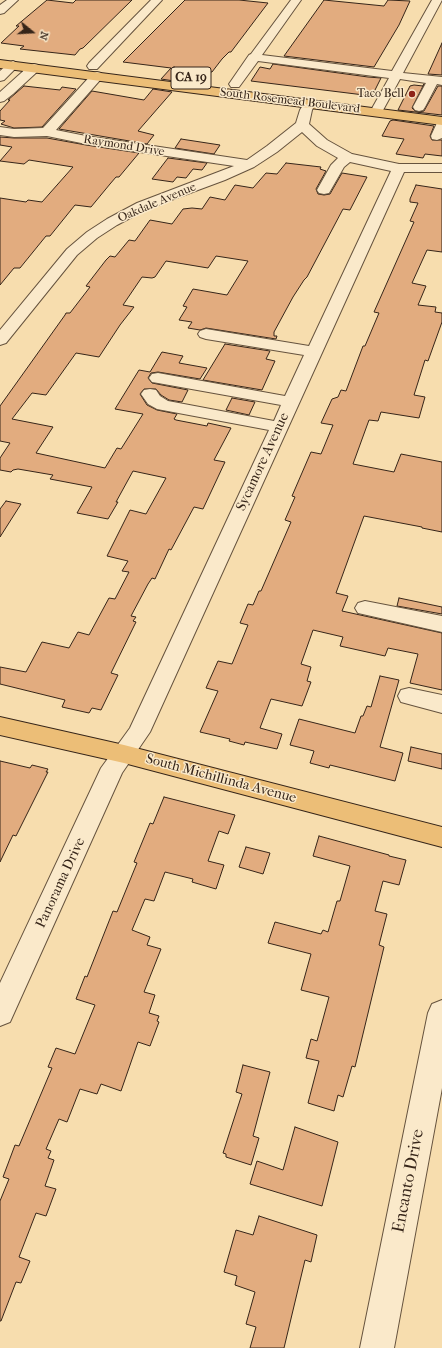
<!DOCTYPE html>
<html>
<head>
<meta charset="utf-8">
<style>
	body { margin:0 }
	#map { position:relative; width:442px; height:1348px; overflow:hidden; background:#f7ddae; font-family:"IM FELL French Canon",serif }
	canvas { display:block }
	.north { position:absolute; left:12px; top:12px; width:40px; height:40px; -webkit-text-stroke:3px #fae9ca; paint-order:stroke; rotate:108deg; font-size:11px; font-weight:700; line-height:16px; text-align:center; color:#362519 }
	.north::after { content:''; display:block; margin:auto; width:14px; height:18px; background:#362519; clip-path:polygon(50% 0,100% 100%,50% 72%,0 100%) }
</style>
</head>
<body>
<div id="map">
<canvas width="442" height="1348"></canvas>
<div class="north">N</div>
</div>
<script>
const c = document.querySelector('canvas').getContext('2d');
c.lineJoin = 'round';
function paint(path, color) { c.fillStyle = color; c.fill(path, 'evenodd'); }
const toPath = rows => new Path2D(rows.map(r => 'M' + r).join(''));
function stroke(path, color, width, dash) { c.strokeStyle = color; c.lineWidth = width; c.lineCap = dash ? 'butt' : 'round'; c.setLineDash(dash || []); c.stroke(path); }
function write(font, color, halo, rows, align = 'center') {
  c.font = font + ' "IM FELL French Canon",serif'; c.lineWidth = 3; c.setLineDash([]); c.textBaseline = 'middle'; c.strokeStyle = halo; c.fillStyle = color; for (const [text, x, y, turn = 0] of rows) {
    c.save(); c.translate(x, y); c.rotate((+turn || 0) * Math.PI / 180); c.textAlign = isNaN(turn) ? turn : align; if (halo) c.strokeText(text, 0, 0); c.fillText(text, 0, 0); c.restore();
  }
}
const building = toPath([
	[47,0,73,3,76,0,132,0,83,48,80,49,75,55,20,49,24,46,1,43,19,26,16,26,47,0],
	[185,0,239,0,268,3,231,52,229,52,222,59,212,72,190,70,181,82,161,79,171,68,123,62,185,0],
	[324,0,384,6,388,0,410,1,399,25,374,67,284,56,324,0],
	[442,43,442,75,428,74,442,43],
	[273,64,368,77,381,78,372,96,251,81,260,67,270,69,273,64],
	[424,84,412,108,415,111,419,112,424,111,438,86,442,86,442,115,398,110,410,86,414,85,423,86,424,84],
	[24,86,60,90,62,87,76,89,42,127,14,128,1,124,5,121,0,120,0,111,10,100,8,100,24,86],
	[153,89,172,92,138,131,154,135,147,144,59,129,92,91,144,100,153,89],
	[393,120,434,126,430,136,432,140,442,140,442,156,425,154,423,158,396,154,404,139,382,136,390,121,393,120],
	[0,137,14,138,47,138,86,145,139,153,119,177,116,177,110,184,91,207,75,205,50,236,46,236,20,268,14,268,0,285,0,198,26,202,28,200,42,202,73,167,29,160,24,164,0,161,12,147,0,145,0,137],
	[181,139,220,145,214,154,175,148,181,139],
	[168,158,207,163,202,170,193,169,186,178,177,177,173,182,152,179,168,158],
	[286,163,321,167,320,169,326,171,316,189,318,194,324,195,330,194,342,173,367,177,350,210,343,209,307,277,304,280,293,297,274,332,274,336,277,336,276,339,206,328,200,330,188,328,192,322,179,320,187,307,183,306,193,289,227,295,248,261,216,256,208,268,166,261,155,277,152,278,142,277,123,305,134,307,120,325,99,357,76,353,46,395,32,393,12,419,53,427,36,453,105,468,117,448,121,449,143,414,115,409,139,370,150,372,162,352,183,356,179,363,207,368,200,379,158,372,151,373,148,378,152,383,188,390,182,402,169,400,161,395,156,389,144,389,140,394,147,405,157,410,177,414,174,419,176,420,207,426,208,423,231,428,214,460,225,462,203,509,194,507,171,550,169,549,155,579,152,578,148,584,131,616,136,617,133,621,136,622,111,673,118,675,101,710,92,708,89,713,62,707,65,700,0,684,0,667,26,672,42,642,69,648,78,632,89,635,109,598,115,599,129,572,122,571,128,561,107,556,130,510,146,514,166,478,133,471,116,502,118,502,108,519,77,513,92,487,50,479,53,475,18,469,13,470,11,472,0,470,0,458,10,443,0,441,0,406,65,315,66,313,70,313,90,287,86,286,106,260,110,256,115,257,129,240,135,241,150,220,172,224,183,209,192,208,202,209,210,197,225,200,235,185,253,188,266,173,277,174,286,163],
	[416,185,442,189,442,252,427,250,412,283,426,286,418,305,436,307,435,312,442,313,442,322,428,361,425,360,414,395,425,397,419,418,381,412,378,421,369,420,353,464,394,472,401,454,442,462,442,532,422,528,422,527,364,516,336,593,348,596,342,611,442,633,442,690,410,683,418,654,388,648,385,656,340,646,343,637,313,630,301,664,311,667,307,681,311,682,302,706,271,699,260,728,282,734,277,749,245,742,244,745,229,741,230,739,200,732,218,691,206,688,218,661,232,664,248,625,240,623,248,604,253,605,259,591,261,591,291,522,285,520,295,497,292,496,311,452,321,454,333,425,321,423,332,399,338,397,341,390,346,391,363,346,365,346,379,313,374,312,414,222,410,221,418,203,410,202,410,199,416,185],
	[225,344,270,351,266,359,275,361,262,390,203,380,225,344],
	[232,398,255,402,249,415,226,410,232,398],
	[6,501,21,504,0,537,0,509,6,501],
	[399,598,442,607,442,614,397,606,399,598],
	[380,676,399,680,380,747,403,753,395,781,330,765,329,768,310,763,314,751,290,745,299,719,355,733,361,716,363,716,367,706,371,707,380,676],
	[411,747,442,754,442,769,408,761,411,747],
	[0,761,30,768,32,765,48,769,46,772,48,772,16,836,13,835,0,862,0,761],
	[164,797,235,815,228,834,219,831,208,861,224,865,216,889,192,882,193,879,165,872,154,901,145,899,132,930,150,937,147,945,161,949,144,992,155,995,149,1013,159,1016,157,1021,159,1022,150,1046,138,1042,121,1091,101,1084,97,1094,80,1089,67,1122,59,1119,46,1149,51,1151,48,1158,54,1160,45,1186,56,1189,46,1216,36,1213,19,1257,30,1261,21,1283,16,1282,1,1321,0,1321,0,1201,9,1179,3,1177,15,1145,19,1146,52,1068,48,1067,56,1048,75,1054,95,1005,76,999,85,976,87,977,113,911,117,912,137,863,134,862,150,823,153,824,164,797],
	[319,836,389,855,389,856,406,860,399,885,383,881,375,911,387,914,379,945,384,947,355,1067,352,1066,343,1097,338,1095,334,1111,308,1103,319,1061,306,1058,311,1039,317,1041,329,997,301,990,311,954,268,943,275,922,321,934,323,930,328,932,337,901,340,901,350,866,313,856,319,836],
	[246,847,270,853,263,874,239,867,246,847],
	[243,1065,270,1072,253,1136,259,1138,251,1165,226,1157,226,1154,223,1153,242,1094,236,1092,243,1065],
	[295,1127,338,1142,322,1206,250,1184,257,1161,283,1170,295,1127],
	[259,1216,317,1235,311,1262,305,1260,284,1348,250,1348,256,1327,246,1324,255,1292,235,1285,237,1276,224,1272,236,1230,253,1235,259,1216]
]);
const minor = toPath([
	[7,0,18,0,4,13,0,14,0,5,7,0],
	[151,0,162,0,97,69,89,69,87,66,89,63,151,0],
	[291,0,301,0,262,55,392,71,432,0,442,0,403,73,442,77,442,85,437,84,425,107,423,110,419,111,415,110,413,107,426,83,400,79,382,112,380,115,376,116,372,115,370,112,389,78,258,61,239,87,231,87,229,84,249,55,251,54,291,0],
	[13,61,17,63,19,65,4,80,0,81,0,71,9,63,13,61],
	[34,64,38,65,40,68,38,71,13,94,4,101,0,102,0,92,30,65,34,64],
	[97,72,101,73,103,76,101,79,56,130,86,136,247,160,267,146,296,123,300,110,306,100,310,99,314,100,316,103,312,110,309,124,327,140,352,154,399,164,442,164,442,172,404,172,150,732,122,773,10,1022,0,1026,0,983,101,768,130,728,269,430,157,409,148,404,141,394,144,390,150,389,156,390,160,396,168,401,274,421,281,405,158,383,152,382,149,378,152,374,158,373,285,396,304,355,206,339,200,337,198,334,200,331,206,329,309,346,391,171,350,162,344,167,329,193,324,194,319,193,317,190,331,165,338,158,317,146,302,132,277,152,254,167,225,180,147,209,117,225,97,238,77,255,6,343,0,345,0,330,67,249,87,232,107,219,137,203,234,166,86,144,47,136,14,137,0,135,0,127,14,129,43,128,93,73,97,72],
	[442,121,442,138,437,140,432,139,431,136,436,125,437,122,442,121],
	[365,601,442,616,442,632,358,613,355,608,358,603,365,601],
	[409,688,442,695,442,713,401,702,398,696,401,690,409,688],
	[442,1000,442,1088,394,1348,360,1348,428,1013,432,1004,442,1000]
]);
const major = toPath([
	[0,60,442,117,442,125,0,68,0,60],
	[0,717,124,745,442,827,442,847,124,763,0,735,0,717]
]);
const markers = [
	[412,94,4,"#8f2418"]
];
const farPoinames = [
	["Taco Bell",404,94]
];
const farStreetnames = [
	["South Rosemead Boulevard",290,101,7],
	["Raymond Drive",124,146,9],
	["Oakdale Avenue",157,203,-23]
];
const shields = [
	[191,78,40]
];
const shieldNames = [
	["CA 19",191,78]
];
const streetNames = [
	["Sycamore Avenue",263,462,-65],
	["South Michillinda Avenue",221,779,15],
	["Panorama Drive",61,883,-65]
];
const nearStreetnames = [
	["Encanto Drive",409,1181,-79]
];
paint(building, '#e2ac7f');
stroke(building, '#362519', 1);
stroke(minor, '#66533e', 2);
stroke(major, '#362519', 2);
paint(minor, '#fae9ca');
paint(major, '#ecbe77');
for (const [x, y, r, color] of markers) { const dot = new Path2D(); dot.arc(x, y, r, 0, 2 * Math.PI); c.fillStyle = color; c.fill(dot); stroke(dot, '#fae9ca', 1.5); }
write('12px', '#362519', '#fae9ca', farPoinames, 'right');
write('12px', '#362519', '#fae9ca', farStreetnames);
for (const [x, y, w] of shields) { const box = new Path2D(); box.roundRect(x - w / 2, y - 11, w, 22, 3); c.fillStyle = '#fae9ca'; c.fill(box); stroke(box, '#362519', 1); }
write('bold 13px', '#362519', null, shieldNames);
write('14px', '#362519', '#fae9ca', streetNames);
write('17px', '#362519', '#fae9ca', nearStreetnames);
</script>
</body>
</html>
